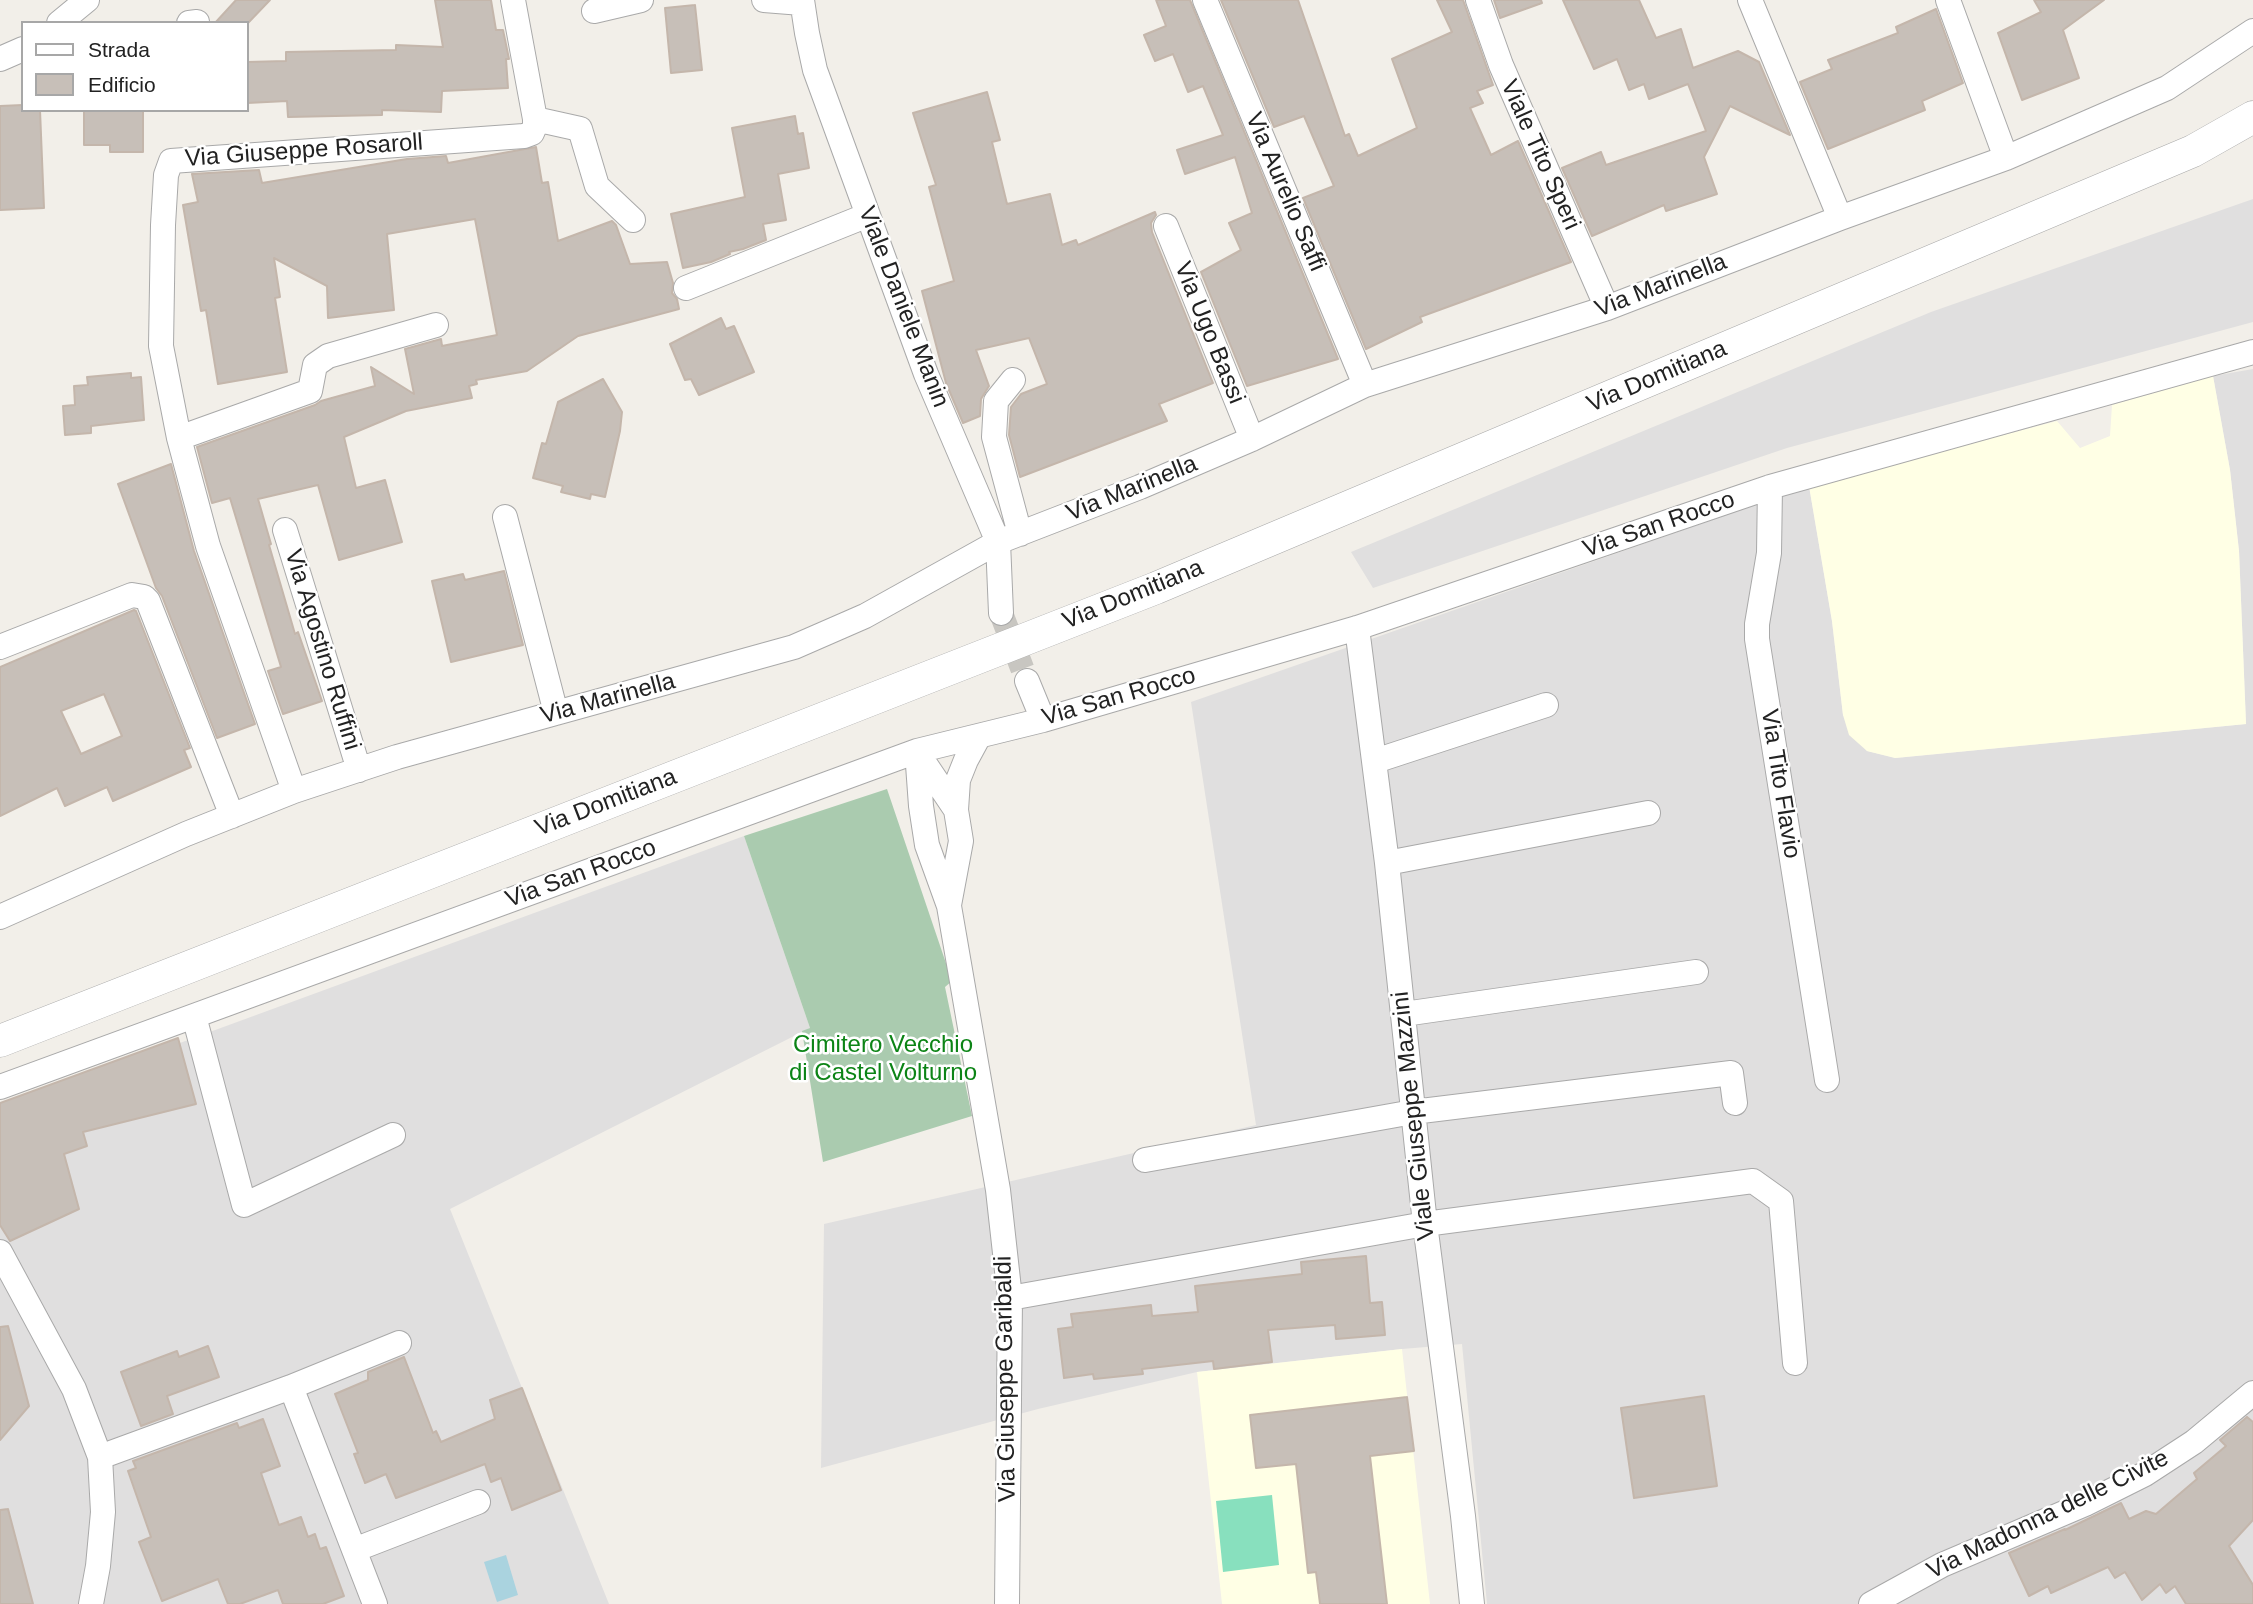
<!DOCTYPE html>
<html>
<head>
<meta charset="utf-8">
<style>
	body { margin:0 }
	#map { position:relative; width:2253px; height:1604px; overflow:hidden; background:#f2efe9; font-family:Helvetica,sans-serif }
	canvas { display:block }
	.legend { position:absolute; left:21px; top:21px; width:228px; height:91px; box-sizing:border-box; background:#fff; border:2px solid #a7a7a7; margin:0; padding:9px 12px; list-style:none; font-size:21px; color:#222 }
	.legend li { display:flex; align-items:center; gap:14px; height:35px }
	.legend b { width:35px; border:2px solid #a7a7a7 }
</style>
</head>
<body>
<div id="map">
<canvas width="2253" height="1604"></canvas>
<ul class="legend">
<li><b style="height:9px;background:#fff"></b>Strada</li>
<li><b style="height:19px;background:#c7bfb8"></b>Edificio</li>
</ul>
</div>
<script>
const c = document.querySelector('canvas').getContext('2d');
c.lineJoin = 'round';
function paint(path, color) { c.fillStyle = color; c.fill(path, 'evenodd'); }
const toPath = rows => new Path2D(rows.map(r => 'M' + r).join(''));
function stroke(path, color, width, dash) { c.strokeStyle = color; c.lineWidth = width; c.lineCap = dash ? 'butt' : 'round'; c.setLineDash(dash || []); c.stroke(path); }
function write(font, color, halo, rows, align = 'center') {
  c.font = font + ' Helvetica,sans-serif'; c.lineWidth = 5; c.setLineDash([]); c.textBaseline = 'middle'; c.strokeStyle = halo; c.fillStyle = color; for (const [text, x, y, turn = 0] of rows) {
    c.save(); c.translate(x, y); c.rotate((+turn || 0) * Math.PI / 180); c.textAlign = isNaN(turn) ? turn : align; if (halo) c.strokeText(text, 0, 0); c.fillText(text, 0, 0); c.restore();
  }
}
const residential = toPath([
	[2253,199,2253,322,1787,448,1373,588,1351,552,1931,312],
	[2253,369,2253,1604,1487,1604,1462,1344,1402,1349,1197,1372,1038,1409,821,1468,824,1224,1256,1125,1191,702,1809,486,1832,621,1843,715,1867,751,1896,758,2246,724,2239,551,2230,470,2213,376],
	[744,836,810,1028,450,1209,609,1604,0,1604,0,1109]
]);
const education = toPath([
	[2213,376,2230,470,2239,551,2246,724,1895,758,1867,751,1849,735,1843,715,1832,621,1809,486,2057,421,2080,448,2110,436,2112,405],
	[1402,1349,1430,1604,1222,1604,1197,1372]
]);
const cemetery = toPath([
	[887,789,952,981,945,987,972,1116,823,1162,802,1031,810,1028,744,836]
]);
const pitch = toPath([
	[1272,1495,1279,1565,1223,1572,1216,1501]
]);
const water = toPath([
	[506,1555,518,1595,497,1602,484,1562]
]);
const building = toPath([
	[236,0,270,0,248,23,215,23,236,0],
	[435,0,491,0,496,30,503,30,509,59,506,59,508,88,442,91,441,112,382,110,382,115,288,117,287,101,247,103,247,62,286,61,286,52,396,50,396,45,443,47,435,0],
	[1156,0,1190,0,1338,359,1247,386,1201,272,1241,250,1229,223,1252,213,1235,157,1185,174,1177,150,1223,135,1203,86,1188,92,1173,54,1155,61,1144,35,1166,26,1156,0],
	[1221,0,1298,0,1345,136,1349,134,1358,156,1417,128,1392,59,1452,32,1437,0,1463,0,1493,85,1477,91,1483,103,1470,108,1491,155,1518,141,1571,262,1420,317,1422,322,1366,349,1303,198,1334,186,1304,116,1274,127,1221,0],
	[1494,0,1541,0,1542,3,1500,18,1494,0],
	[1563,0,1639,0,1656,38,1681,29,1693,68,1738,51,1759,62,1790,135,1730,106,1704,157,1717,194,1666,211,1664,205,1592,236,1562,168,1601,152,1606,165,1706,131,1688,84,1649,99,1644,84,1629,90,1617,59,1594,69,1563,0],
	[2034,0,2104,0,2063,30,2079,78,2022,100,1998,33,2041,12,2034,0],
	[695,5,702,70,671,73,665,8,695,5],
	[1936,9,1963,83,1922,101,1925,110,1828,149,1800,82,1832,69,1828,60,1898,33,1896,27,1936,9],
	[987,92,1000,140,992,142,1007,204,1050,194,1062,245,1076,240,1078,245,1155,212,1156,215,1151,223,1152,232,1213,383,1159,404,1167,421,1020,477,1009,435,1011,407,1021,394,1047,384,1029,338,976,350,989,386,981,399,980,416,963,423,946,383,922,291,954,281,929,187,936,185,913,113,987,92],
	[23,105,23,110,40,110,44,208,0,210,0,106,23,105],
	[84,110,143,110,143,152,110,152,110,145,84,145,84,110],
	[795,116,798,134,803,133,809,168,778,174,786,220,763,224,766,240,743,249,729,252,730,254,711,262,683,268,671,214,745,197,732,128,795,116],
	[536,147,542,183,548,182,558,241,612,221,616,225,630,264,667,262,673,283,672,293,677,299,679,309,578,336,527,371,476,380,477,384,469,386,472,398,406,411,344,437,356,488,385,480,402,542,339,560,318,485,258,499,271,544,269,545,295,634,298,632,322,701,283,714,268,671,281,667,230,498,212,503,197,447,315,405,321,401,375,386,371,367,414,394,405,349,441,339,442,346,497,335,475,219,387,234,394,310,328,318,327,286,274,258,280,297,275,298,287,372,218,384,206,310,201,311,183,205,198,202,192,174,259,170,262,183,407,159,446,156,448,163,536,147],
	[721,318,726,329,734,326,754,372,699,395,691,379,685,380,670,344,721,318],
	[131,373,131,378,141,377,144,420,91,426,91,433,65,435,63,406,75,405,74,386,88,385,87,377,131,373],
	[603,379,622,412,620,431,605,497,591,494,590,499,561,492,563,486,533,478,542,443,546,444,558,402,603,379],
	[171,464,194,551,255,724,217,738,162,596,156,588,118,484,171,464],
	[504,571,523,645,451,662,432,581,463,574,465,580,504,571],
	[134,610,136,611,190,748,184,750,191,767,113,801,107,787,65,806,57,788,0,816,0,667,134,610],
	[104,694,122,736,81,754,61,711,104,694],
	[178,1038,196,1104,83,1132,87,1146,64,1154,79,1209,10,1241,0,1225,0,1103,178,1038],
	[1366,1256,1370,1303,1382,1302,1385,1335,1336,1339,1335,1325,1268,1330,1272,1362,1214,1369,1213,1361,1142,1369,1143,1374,1094,1379,1093,1374,1064,1378,1058,1329,1073,1327,1071,1314,1151,1305,1152,1316,1198,1312,1195,1286,1302,1274,1301,1262,1366,1256],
	[8,1326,29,1406,0,1440,0,1327,8,1326],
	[208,1346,219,1377,167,1396,173,1414,141,1426,121,1372,177,1351,179,1357,208,1346],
	[404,1357,433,1433,436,1431,441,1442,495,1419,490,1400,522,1388,561,1490,512,1510,501,1478,491,1482,485,1464,396,1498,386,1474,365,1483,354,1454,358,1453,335,1394,368,1380,368,1372,404,1357],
	[1704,1396,1717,1486,1634,1498,1621,1408,1704,1396],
	[1407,1397,1414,1451,1370,1456,1387,1604,1320,1604,1316,1572,1308,1573,1296,1464,1256,1468,1250,1415,1407,1397],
	[2247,1417,2253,1422,2253,1520,2229,1546,2253,1585,2253,1604,2186,1604,2175,1586,2166,1593,2160,1584,2142,1600,2125,1572,2115,1578,2108,1567,2051,1593,2048,1586,2029,1596,2009,1553,2065,1529,2065,1530,2121,1503,2129,1519,2146,1511,2156,1514,2197,1479,2194,1473,2226,1446,2220,1440,2247,1417],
	[263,1419,280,1466,261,1473,279,1525,301,1517,308,1537,315,1534,320,1549,326,1547,344,1596,323,1604,283,1604,278,1590,240,1604,228,1604,218,1579,162,1601,139,1542,151,1537,128,1471,136,1468,133,1461,237,1423,239,1428,263,1419],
	[8,1509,33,1604,0,1604,0,1510,8,1509]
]);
const minorTunnel = toPath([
	[1001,613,1027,681]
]);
const minor = toPath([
	[764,0,802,3],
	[802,0,807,33,815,70,926,374,998,542,1001,613],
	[1205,0,1365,385],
	[1478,0,1501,65,1607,308],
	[1750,0,1840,218],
	[1948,0,2006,158],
	[594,11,641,0],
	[59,23,87,0],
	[189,23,197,22],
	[0,59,23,49],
	[535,119,580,129,597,186,633,220],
	[1166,226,1252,439],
	[686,288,868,215],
	[1013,380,996,401,994,437,1020,534],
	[179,438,310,391,315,365,328,356,436,325],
	[1770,487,1769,553,1757,624,1757,639,1827,1080],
	[505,517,556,713],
	[285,530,359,770],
	[1357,628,1387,863,1425,1224,1463,1516,1472,1604],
	[0,647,132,595,144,597,148,601,232,816],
	[1027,681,1043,720],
	[917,751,921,806,927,845,949,906,998,1190,1010,1298,1007,1604],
	[917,752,956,810,961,841,949,905],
	[1375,761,1546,705],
	[294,791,208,546,179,438,161,346,163,225,166,175,171,161,524,136,532,133,535,126,535,119,513,0],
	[956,810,958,780,966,760,979,736],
	[1387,863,1648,813],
	[0,917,186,834,294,791,397,757,794,647,865,616,998,542,1140,487,1252,439,1365,385,1607,308,1840,218,2006,158,2167,88,2253,31],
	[1404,1014,1696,972],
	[194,1016,244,1205,393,1135],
	[0,1087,917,751,1043,720,1357,628,1770,487,2253,352],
	[1145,1160,1413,1112,1731,1073,1735,1103],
	[0,1252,74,1389,100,1457,103,1512,98,1566,91,1604],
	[1010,1298,1425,1224,1753,1181,1781,1201,1795,1363],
	[291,1387,399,1343],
	[100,1457,291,1387,375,1604],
	[354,1550,478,1502],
	[1871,1604,1942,1565,2085,1504,2145,1474,2194,1442,2253,1393]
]);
const tertiary = toPath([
	[0,1041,1156,588,2193,151,2253,117]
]);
const streetNames = [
	["Via Giuseppe Rosaroll",304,151,-4],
	["Viale Tito Speri",1540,155,66],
	["Via Aurelio Saffi",1285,192,67],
	["Via Marinella",1661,286,-21],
	["Viale Daniele Manin",903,307,69],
	["Via Ugo Bassi",1209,333,68],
	["Via Domitiana",1657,377,-23],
	["Via Marinella",1132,489,-22],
	["Via San Rocco",1659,525,-19],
	["Via Domitiana",1133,595,-22],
	["Via Agostino Ruffini",322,650,73],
	["Via San Rocco",1119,697,-16],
	["Via Marinella",608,699,-15],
	["Via Tito Flavio",1780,784,81],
	["Via Domitiana",606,803,-21],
	["Via San Rocco",581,874,-20],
	["Viale Giuseppe Mazzini",1414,1116,-96],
	["Via Giuseppe Garibaldi",1006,1379,-91],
	["Via Madonna delle Civite",2048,1515,-26]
];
const parkNames = [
	["Cimitero Vecchio",883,1045],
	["di Castel Volturno",883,1073]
];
paint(residential, '#e0dfdf');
paint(education, '#ffffe5');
paint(cemetery, '#aacbaf');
paint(pitch, '#88e0be');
paint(water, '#aad3df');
paint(building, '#c7bfb8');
stroke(building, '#c4b6ab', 2);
stroke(minorTunnel, '#c8c6c1', 24, [24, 12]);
stroke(minor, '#a9a9a9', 26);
stroke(tertiary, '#a9a9a9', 33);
stroke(minor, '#fff', 24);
stroke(tertiary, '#fff', 32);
write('24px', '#222', '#fff', streetNames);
write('24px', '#0c8416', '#fff', parkNames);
</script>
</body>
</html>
